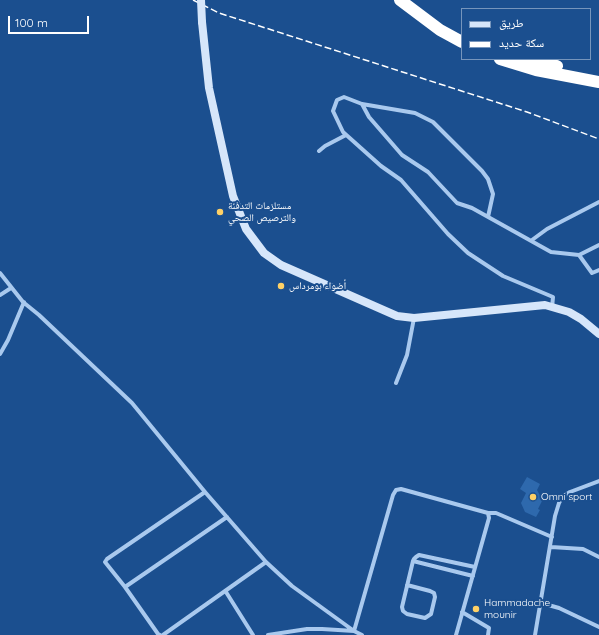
<!DOCTYPE html>
<html>
<head>
<meta charset="utf-8">
<style>
	body { margin:0 }
	#map { position:relative; width:599px; height:635px; overflow:hidden; background:#1b4f8f; font-family:Quicksand,"Noto Naskh Arabic",sans-serif }
	canvas { display:block }
	.legend { position:absolute; left:461px; top:8px; width:130px; height:52px; box-sizing:border-box; background:#1b4f8f; border:1px solid #7695bc; margin:0; padding:5px 7px; list-style:none; font-size:12px; color:#fff }
	.legend li { display:flex; align-items:center; gap:8px; height:20px }
	.legend b { width:20px; border:1px solid #7695bc }
	.scale { position:absolute; left:8px; top:16px; width:81px; height:18px; box-sizing:border-box; border:2px solid #fff; border-top:0; padding-left:5px; font-size:12px; line-height:14px; white-space:nowrap; color:#fff; -webkit-text-stroke:3px #1b4f8f; paint-order:stroke }
</style>
</head>
<body>
<div id="map">
<canvas width="599" height="635"></canvas>
<ul class="legend">
<li><b style="height:5px;background:#d6e6fa"></b>طريق</li>
<li><b style="height:5px;background:#fff"></b>سكة حديد</li>
</ul>
<div class="scale">100 m</div>
</div>
<script>
const c = document.querySelector('canvas').getContext('2d');
c.lineJoin = 'round';
function paint(path, color) { c.fillStyle = color; c.fill(path, 'evenodd'); }
const toPath = rows => new Path2D(rows.map(r => 'M' + r).join(''));
function stroke(path, color, width, dash) { c.strokeStyle = color; c.lineWidth = width; c.lineCap = dash ? 'butt' : 'round'; c.setLineDash(dash || []); c.stroke(path); }
function write(font, color, halo, rows, align = 'center') {
  c.font = font + ' Quicksand,"Noto Naskh Arabic",sans-serif'; c.lineWidth = 4; c.setLineDash([]); c.textBaseline = 'middle'; c.strokeStyle = halo; c.fillStyle = color; for (const [text, x, y, turn = 0] of rows) {
    c.save(); c.translate(x, y); c.rotate((+turn || 0) * Math.PI / 180); c.textAlign = isNaN(turn) ? turn : align; if (halo) c.strokeText(text, 0, 0); c.fillText(text, 0, 0); c.restore();
  }
}
const green = toPath([
	[527,477,540,484,537,490,543,501,542,501,538,509,540,510,536,517,525,512,521,503,526,493,520,489]
]);
const street = toPath([
	[362,104,369,117,402,155,428,172,457,203,472,208,551,252,579,255,592,273,599,270],
	[319,151,325,146,346,135],
	[488,217,493,194,488,179,482,171,433,122,415,113,362,104,344,97,337,100,333,111,343,132,381,166,401,180,448,234,468,253,503,276,553,297,552,308],
	[532,240,547,229,599,202],
	[579,255,599,245],
	[0,273,23,302,39,315,132,403,205,492,266,562,292,586,354,631,393,495,396,490,401,489,488,513,489,518,456,635],
	[0,295,11,288],
	[0,354,8,340,24,302],
	[396,383,407,355,414,318],
	[488,513,496,513,552,537],
	[551,547,583,549,599,557],
	[413,561,473,576],
	[407,585,430,591,434,593,435,597,431,614,425,618,407,614,403,611,402,607,413,561,414,559,416,557,419,555,475,567],
	[125,587,227,517],
	[226,592,253,635],
	[541,603,559,608,599,627],
	[462,612,489,628,488,635],
	[160,635,158,634,125,587,105,562,107,559,205,492],
	[163,635,266,562],
	[268,635,307,629,322,629,354,631,362,635],
	[535,635,555,516,559,503,562,497,570,492,599,481]
]);
const secondary = toPath([
	[202,22,209,88,233,196,246,229,264,253,281,265,397,316,414,318,545,305,569,312,581,319,599,334]
]);
const highway = toPath([
	[400,0,440,30,462,42],
	[500,59,536,70,599,82],
	[526,59,557,66]
]);
const rail = toPath([
	[193,0,219,13,527,112,599,139]
]);
const secondaryBridge = toPath([
	[201,0,202,22]
]);
const markers = [
	[220,212,4,"#ffd166"],
	[281,286,4,"#ffd166"],
	[533,497,4,"#ffd166"],
	[476,609,4,"#ffd166"]
];
const poiNames = [
	["مستلزمات التدفئة",228,206],
	["والترصيص الصحي",228,218],
	["أضواء بومرداس",289,286],
	["Omni sport",541,497],
	["Hammadache",484,603],
	["mounir",484,615]
];
paint(green, '#2e69ad');
stroke(street, '#a9c9ee', 4);
stroke(secondary, '#d6e6fa', 8);
stroke(highway, '#fff', 12);
stroke(rail, '#fff', 1.5, [7, 3]);
stroke(secondaryBridge, '#d6e6fa', 8);
for (const [x, y, r, color] of markers) { const dot = new Path2D(); dot.arc(x, y, r, 0, 2 * Math.PI); c.fillStyle = color; c.fill(dot); stroke(dot, '#1b4f8f', 1.5); }
write('10px', '#fff', '#1b4f8f', poiNames, 'left');
</script>
</body>
</html>
